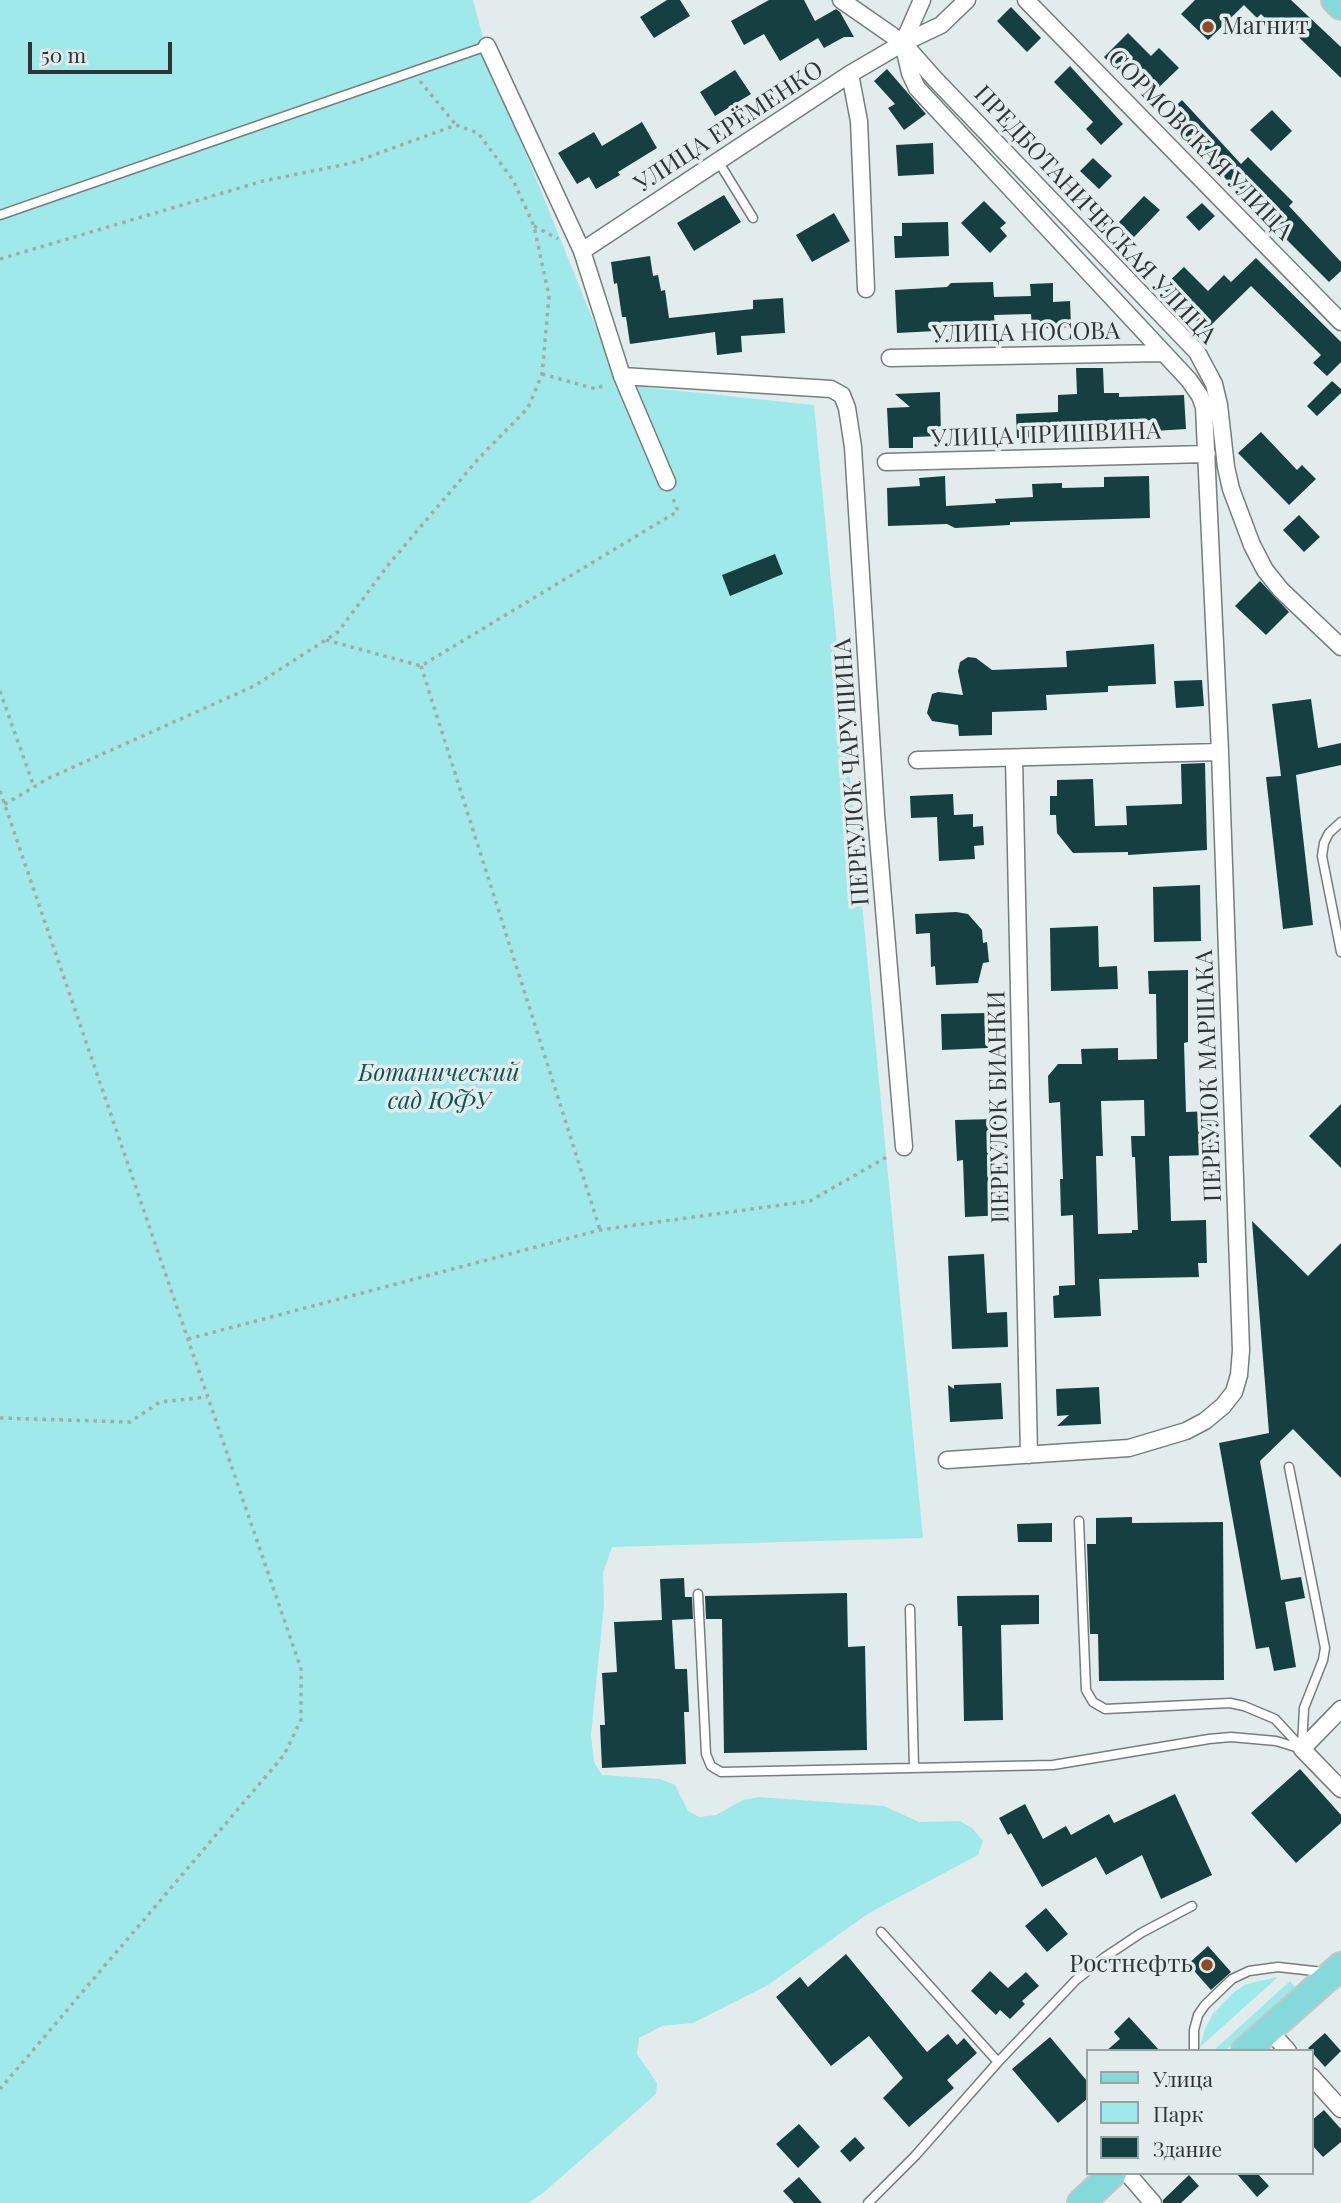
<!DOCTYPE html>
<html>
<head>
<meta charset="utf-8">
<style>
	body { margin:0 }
	#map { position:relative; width:1341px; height:2203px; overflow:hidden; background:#e3ecec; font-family:"Playfair Display",serif }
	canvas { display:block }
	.legend { position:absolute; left:1086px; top:2049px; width:228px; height:126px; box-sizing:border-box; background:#e3ecec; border:2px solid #9ba2a2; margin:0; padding:9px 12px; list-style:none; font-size:21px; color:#303434 }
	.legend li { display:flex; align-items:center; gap:14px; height:35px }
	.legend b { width:35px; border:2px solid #9ba2a2 }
	.scale { position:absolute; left:28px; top:42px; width:144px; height:32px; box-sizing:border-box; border:4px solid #303434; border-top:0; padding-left:9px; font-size:21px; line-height:24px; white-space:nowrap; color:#303434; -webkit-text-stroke:5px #e3ecec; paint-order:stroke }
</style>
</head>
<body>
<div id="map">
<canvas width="1341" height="2203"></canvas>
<ul class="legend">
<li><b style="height:9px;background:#86d9da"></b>Улица</li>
<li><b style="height:19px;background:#9fe9eb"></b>Парк</li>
<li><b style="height:19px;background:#153f40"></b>Здание</li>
</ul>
<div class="scale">50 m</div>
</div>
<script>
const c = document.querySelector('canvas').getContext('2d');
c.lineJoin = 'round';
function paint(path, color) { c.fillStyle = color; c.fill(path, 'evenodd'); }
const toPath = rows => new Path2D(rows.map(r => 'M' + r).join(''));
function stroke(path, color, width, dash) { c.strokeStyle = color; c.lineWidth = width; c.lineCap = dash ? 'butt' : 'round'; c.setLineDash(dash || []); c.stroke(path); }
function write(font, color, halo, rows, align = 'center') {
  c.font = font + ' "Playfair Display",serif'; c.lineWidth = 7; c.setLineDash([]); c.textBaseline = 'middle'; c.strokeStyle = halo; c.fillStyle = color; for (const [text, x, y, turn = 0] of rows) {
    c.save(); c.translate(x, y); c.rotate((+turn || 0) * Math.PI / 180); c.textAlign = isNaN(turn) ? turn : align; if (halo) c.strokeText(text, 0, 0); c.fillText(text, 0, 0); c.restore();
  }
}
const green = toPath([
	[0,0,473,0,490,64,615,375,634,386,814,405,923,1538,612,1547,603,1573,604,1605,591,1735,594,1762,602,1775,660,1779,675,1785,688,1811,699,1817,716,1815,743,1800,758,1797,884,1806,919,1822,960,1821,972,1828,983,1841,978,1855,869,1913,768,1985,693,2023,662,2026,639,2038,637,2054,657,2083,656,2094,543,2193,528,2203,0,2203],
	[1278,1977,1200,2047,1205,2029,1213,2014,1233,1993,1246,1984],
	[1290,1981,1295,1987,1225,2051,1213,2051]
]);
const building = toPath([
	[667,0,680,0,690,16,654,38,640,17],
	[769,0,804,0,815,21,836,9,840,12,854,37,844,37,824,48,818,38,780,61,764,34,744,45,731,21],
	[1195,0,1291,0,1341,47,1341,78,1286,25,1279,32,1261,14,1257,18,1244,5,1208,40,1181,14],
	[1011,7,1041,38,1027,52,997,21],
	[1128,33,1151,56,1159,48,1179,68,1156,90,1129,62,1118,72,1104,57],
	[1070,66,1123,124,1101,145,1086,129,1093,122,1054,82],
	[887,69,926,114,904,130,888,108,895,104,874,81],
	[735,70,751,94,715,116,700,92],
	[1182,100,1241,164,1248,157,1293,202,1289,206,1341,262,1341,271,1329,282,1164,117],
	[1272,110,1292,131,1271,151,1250,130],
	[642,122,657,148,618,172,620,175,596,189,589,177,577,184,558,153,594,132,602,146],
	[933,143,934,174,898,176,896,145],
	[1093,158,1112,176,1099,189,1080,171],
	[724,195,741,222,694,251,677,223],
	[1144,196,1160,210,1134,237,1119,222],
	[984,201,1006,223,1000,228,1007,236,990,253,961,223],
	[1202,203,1215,216,1199,231,1186,217],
	[834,213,850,241,812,262,796,235],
	[948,222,949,256,895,258,894,236,902,236,902,223],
	[650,256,653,276,658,275,661,291,665,290,669,318,753,309,753,300,783,298,785,333,741,336,742,352,717,355,715,332,630,344,626,317,622,317,617,283,614,284,611,262],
	[1256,258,1341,342,1341,362,1327,376,1313,363,1321,355,1251,286,1206,330,1162,288,1184,267,1208,291,1224,275,1231,282],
	[993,282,994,297,1031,296,1030,284,1053,283,1053,302,1070,301,1071,327,1032,329,1031,314,994,315,995,328,897,333,895,290,947,287,951,283],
	[1076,368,1103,368,1104,393,1119,393,1119,397,1184,395,1186,429,1154,431,1153,420,1120,422,1120,429,1059,431,1059,436,1017,438,1016,414,1058,412,1058,395,1077,394],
	[1332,381,1341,389,1341,393,1317,416,1307,406],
	[940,392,941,436,913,437,913,448,889,448,887,408,910,407,895,394],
	[1261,432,1297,470,1302,465,1316,479,1289,505,1238,453],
	[945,476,946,506,996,503,995,499,1033,497,1032,484,1062,483,1062,488,1104,487,1104,477,1149,476,1150,518,1010,522,1010,525,955,528,947,524,888,526,887,488,920,486,919,478],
	[1299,515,1320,537,1304,552,1283,530],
	[775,554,783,574,730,596,722,575],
	[1260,581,1289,612,1266,635,1235,606],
	[1154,644,1156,684,1108,686,1108,692,1046,695,1047,710,992,712,992,735,959,736,958,725,932,721,927,713,932,694,938,692,963,695,958,671,960,662,968,657,976,658,992,670,1067,667,1066,651],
	[1202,680,1204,706,1176,708,1174,681],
	[1311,699,1318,748,1341,743,1341,765,1296,775,1313,925,1283,929,1266,777,1281,776,1272,704],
	[1205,763,1207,850,1128,855,1128,852,1073,853,1057,833,1056,815,1050,815,1050,796,1057,796,1057,780,1093,779,1095,826,1127,825,1126,806,1182,804,1181,764],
	[953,794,954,815,973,814,973,827,983,826,984,845,974,846,975,859,939,861,937,817,911,818,910,796],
	[1200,885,1201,941,1154,942,1153,887],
	[956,912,968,914,982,930,983,943,987,942,989,962,983,963,978,983,936,985,935,966,931,967,930,933,916,934,915,914],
	[1098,926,1099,967,1117,966,1118,989,1051,991,1050,928],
	[1188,970,1188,1042,1184,1043,1186,1112,1211,1111,1212,1155,1169,1156,1171,1221,1206,1220,1207,1263,1198,1263,1199,1277,1099,1279,1101,1316,1054,1318,1053,1296,1059,1295,1059,1286,1075,1285,1073,1215,1061,1216,1060,1179,1063,1179,1060,1102,1049,1103,1048,1076,1058,1064,1082,1064,1081,1049,1118,1048,1118,1060,1157,1059,1156,994,1149,994,1148,971],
	[1144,1100,1145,1136,1131,1136,1132,1157,1135,1157,1138,1230,1132,1230,1132,1233,1098,1234,1096,1156,1103,1156,1101,1101],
	[987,1013,988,1048,942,1050,941,1014],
	[1341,1104,1341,1168,1309,1136],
	[996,1119,998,1177,1002,1177,1004,1215,965,1217,963,1160,957,1161,955,1120],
	[1252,1221,1308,1276,1341,1243,1341,1478,1293,1429,1260,1461,1281,1580,1301,1577,1305,1598,1285,1602,1296,1667,1274,1671,1269,1647,1256,1649,1219,1443,1269,1433],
	[984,1254,987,1313,1007,1312,1008,1347,952,1349,948,1256],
	[1001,1383,1003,1419,950,1422,948,1385,954,1389,954,1385],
	[1099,1387,1101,1424,1057,1426,1069,1415,1057,1416,1056,1389],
	[1132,1517,1132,1523,1223,1522,1224,1680,1099,1681,1098,1634,1090,1634,1087,1544,1096,1544,1096,1518],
	[1052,1523,1052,1542,1018,1542,1017,1524],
	[684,1578,685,1597,692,1597,693,1619,672,1620,675,1669,687,1669,689,1712,684,1712,686,1764,602,1768,600,1725,605,1725,602,1673,617,1672,614,1622,662,1620,660,1579],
	[847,1593,848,1647,865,1646,867,1750,724,1753,722,1619,706,1619,705,1596],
	[1039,1595,1039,1624,1001,1625,1003,1720,964,1721,962,1626,958,1626,957,1596],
	[1300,1769,1341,1815,1341,1823,1296,1863,1251,1813],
	[1175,1794,1212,1875,1161,1899,1142,1855,1106,1875,1096,1857,1042,1887,1011,1833,1008,1835,999,1818,1025,1804,1043,1839,1066,1826,1071,1835,1109,1814,1114,1823],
	[1046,1908,1068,1934,1047,1952,1025,1926],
	[1208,1946,1231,1972,1211,1990,1188,1964],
	[846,1954,927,2052,948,2034,957,2045,964,2038,977,2053,947,2080,954,2088,909,2127,883,2098,903,2078,869,2036,831,2066,776,1997,800,1977,808,1987],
	[990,1971,1008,1988,1026,1972,1039,1986,1022,2001,1025,2004,1010,2019,1000,2010,996,2015,971,1991],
	[1129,2017,1160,2051,1106,2051,1120,2039,1114,2032],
	[1325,2033,1341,2051,1325,2067,1308,2048],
	[1050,2037,1087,2081,1087,2099,1058,2123,1012,2069],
	[1324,2110,1341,2129,1341,2142,1323,2157,1311,2144,1311,2121],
	[799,2124,820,2147,798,2168,776,2144],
	[855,2137,865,2148,850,2162,840,2151],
	[1236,2173,1257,2173,1269,2186,1257,2197],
	[1189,2175,1199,2186,1181,2203,1163,2203,1163,2200],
	[799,2177,822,2203,794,2203,783,2191]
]);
const path = toPath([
	[420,81,456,125],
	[534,226,558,239],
	[0,259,263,181,352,163,456,125,478,133,513,180,534,226,549,296,542,374,528,408,479,458,389,564,338,632,254,686,49,778,0,807],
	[542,374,596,389,606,384],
	[326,640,421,666,678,511,672,496],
	[421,666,600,1230],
	[0,691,34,787],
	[0,791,301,1669,301,1720,284,1755,0,2089],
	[188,1339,600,1230,810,1201,890,1155],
	[0,1418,130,1422,160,1402,207,1397]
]);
const lane = toPath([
	[718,161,753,218],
	[0,215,487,46],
	[1341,952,1322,856,1324,843,1329,833,1341,822],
	[1289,1467,1325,1648,1323,1660,1304,1708,1302,1746],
	[1079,1521,1086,1690,1093,1702,1105,1709,1230,1703,1244,1706,1275,1719,1300,1746],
	[698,1594,706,1754,711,1766,721,1772,1053,1765,1209,1739,1231,1737,1276,1741,1302,1749],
	[910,1609,914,1768],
	[881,1932,998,2062],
	[1194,2051,1194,2030,1198,2015,1205,2005,1232,1979,1249,1971,1278,1967,1323,1972],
	[868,2203,915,2156,998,2062,1076,1980,1105,1957,1141,1933,1192,1906]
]);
const street = toPath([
	[841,0,903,43,934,78,1197,352,1214,384,1219,405,1226,467,1231,489,1252,545,1265,570,1281,590,1341,647],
	[1026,0,1341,322],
	[903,43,910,73,917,88,1189,380,1200,396,1204,407,1220,752,1241,1350,1239,1375,1234,1392,1223,1406,1205,1421,1186,1431,1129,1448,947,1460],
	[903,43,922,0],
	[487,46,582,251,622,376,667,482],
	[850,74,859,121,866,289],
	[582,251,850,74,903,43,941,25,967,0],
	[890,358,1162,353],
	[622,376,831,389,842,395,847,408,853,447,876,814,904,1147],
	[886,462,1207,454],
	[1014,758,1029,1455],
	[917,760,1220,752],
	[1341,1709,1302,1749,1341,1789],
	[1269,2030,1288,2051],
	[1311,2076,1341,2109],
	[1127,2173,1153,2203]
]);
const primary = toPath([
	[1335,0,1341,6],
	[1245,2051,1341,1966],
	[1081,2203,1113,2173]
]);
const markers = [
	[1208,27,7,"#904922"],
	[1207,1965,7,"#904922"]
];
const poiNames = [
	["Магнит",1222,27],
	["Ростнефть",1193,1965,"right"]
];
const streetNames = [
	["УЛИЦА ЕРЁМЕНКО",729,127,-33],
	["СОРМОВСКАЯ УЛИЦА",1200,145,46],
	["ПРЕДБОТАНИЧЕСКАЯ УЛИЦА",1095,215,47],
	["УЛИЦА НОСОВА",1026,333,-1],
	["УЛИЦА ПРИШВИНА",1046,435,-2],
	["ПЕРЕУЛОК ЧАРУШИНА",852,772,-94],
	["ПЕРЕУЛОК МАРШАКА",1209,1076,-92],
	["ПЕРЕУЛОК БИАНКИ",999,1107,-91]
];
const parkNames = [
	["Ботанический",439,1074],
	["сад ЮФУ",439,1102]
];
paint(green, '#9fe9eb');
paint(building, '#153f40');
stroke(lane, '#757d7d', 11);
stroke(street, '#757d7d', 19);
stroke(primary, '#c5c6c6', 30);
stroke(path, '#a3aaaa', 3.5, [3.5, 5]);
stroke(lane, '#fff', 8);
stroke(street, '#fff', 16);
stroke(primary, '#86d9da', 26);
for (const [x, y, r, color] of markers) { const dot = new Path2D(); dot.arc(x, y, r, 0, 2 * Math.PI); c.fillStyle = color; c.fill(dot); stroke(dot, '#e3ecec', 2.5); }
write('24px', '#303434', '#e3ecec', poiNames, 'left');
write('24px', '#303434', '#e3ecec', streetNames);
write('italic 24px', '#0f5355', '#e3ecec', parkNames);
</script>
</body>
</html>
